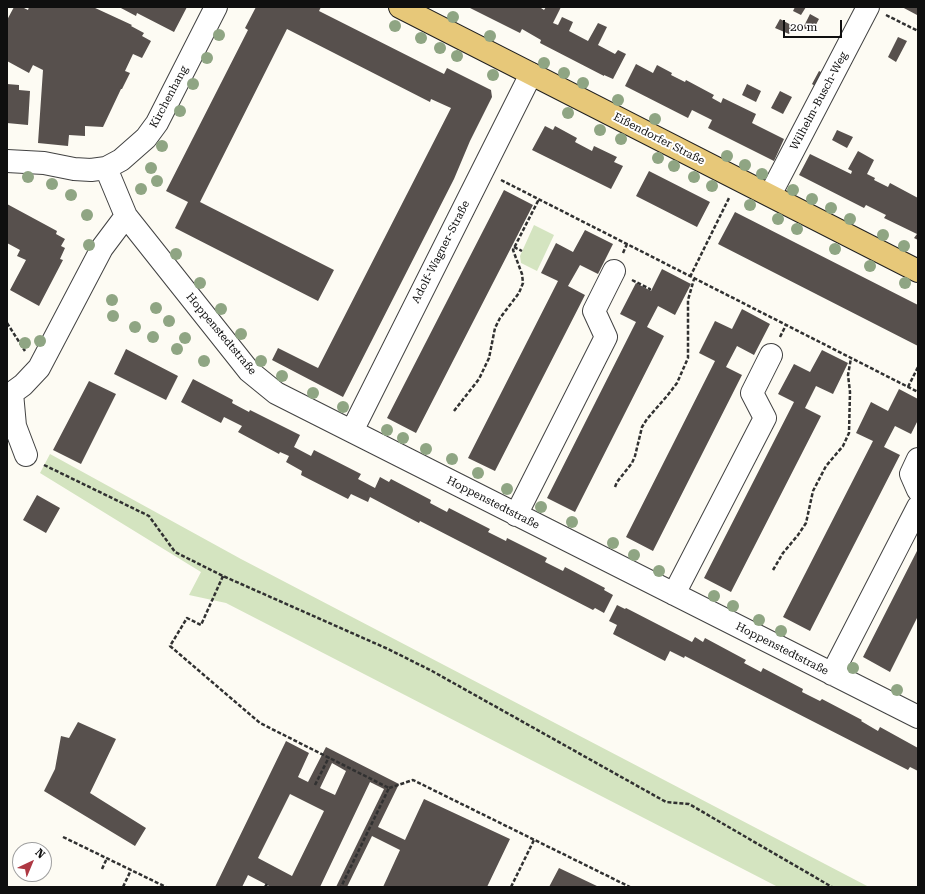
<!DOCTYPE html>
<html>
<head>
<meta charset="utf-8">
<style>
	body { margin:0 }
	#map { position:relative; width:925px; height:894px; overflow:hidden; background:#fdfbf3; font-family:"Roboto Serif",serif }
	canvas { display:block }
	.frame { position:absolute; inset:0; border:8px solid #0f0f0f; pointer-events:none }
	.north { position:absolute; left:12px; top:842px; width:40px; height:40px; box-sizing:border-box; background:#fff; border:1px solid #9f9f9f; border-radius:50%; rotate:44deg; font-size:11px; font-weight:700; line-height:16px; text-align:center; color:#0f0f0f }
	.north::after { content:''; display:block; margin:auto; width:14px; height:18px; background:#ae3843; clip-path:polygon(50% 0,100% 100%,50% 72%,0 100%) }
	.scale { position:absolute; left:783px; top:20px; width:59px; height:18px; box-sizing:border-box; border:2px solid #0f0f0f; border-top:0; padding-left:5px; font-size:12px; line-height:14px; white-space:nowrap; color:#0f0f0f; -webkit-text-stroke:3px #fff; paint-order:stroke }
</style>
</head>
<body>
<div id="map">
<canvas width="925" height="894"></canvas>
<div class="frame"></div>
<div class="north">N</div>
<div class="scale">20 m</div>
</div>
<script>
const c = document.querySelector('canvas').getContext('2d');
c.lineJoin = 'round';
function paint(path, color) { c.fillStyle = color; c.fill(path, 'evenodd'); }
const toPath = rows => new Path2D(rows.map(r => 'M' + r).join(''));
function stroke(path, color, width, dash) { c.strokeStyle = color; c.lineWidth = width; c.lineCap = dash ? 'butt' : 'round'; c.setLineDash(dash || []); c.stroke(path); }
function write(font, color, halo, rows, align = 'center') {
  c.font = font + ' "Roboto Serif",serif'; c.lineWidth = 4; c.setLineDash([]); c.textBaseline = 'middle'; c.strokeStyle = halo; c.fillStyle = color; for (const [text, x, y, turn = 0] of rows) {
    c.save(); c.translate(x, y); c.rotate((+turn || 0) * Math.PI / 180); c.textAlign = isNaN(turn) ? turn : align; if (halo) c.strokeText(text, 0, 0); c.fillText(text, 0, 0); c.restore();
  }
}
const green = toPath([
	[534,225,554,235,537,271,521,263,520,256],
	[50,454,241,559,869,887,778,887,226,603,189,595,201,572,40,473]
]);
const building = toPath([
	[14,7,22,7,28,10,29,7,93,7,132,25,131,26,144,33,142,36,151,41,142,58,133,54,125,71,130,73,122,89,121,89,103,127,85,126,85,136,69,135,68,146,38,143,43,70,33,65,29,73,7,61,7,20],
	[119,7,187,7,174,32,137,13,136,16],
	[256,7,321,7,319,11,444,74,447,68,491,90,492,97,470,141,454,179,343,397,272,360,278,348,318,368,451,108,431,99,430,102,287,29,200,202,334,270,318,301,175,228,188,202,166,191,248,30,245,28],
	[468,7,542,7,541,8,544,10,546,7,561,7,553,23,558,25,562,17,573,22,569,31,588,41,598,23,607,27,598,45,615,54,618,50,626,54,613,79,604,75,604,76,540,43,541,40,522,29,520,33],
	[795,7,806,7,801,15,793,11],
	[902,7,918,7,918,12,917,15],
	[810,14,819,19,812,32,803,28],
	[780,19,793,26,789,34,775,28],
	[898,37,907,41,896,62,888,57],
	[636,64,653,73,657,65,672,73,671,75,685,82,686,80,714,95,712,98,721,103,723,98,756,114,752,123,784,139,774,161,708,128,712,120,692,110,688,118,625,86],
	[819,71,825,74,818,88,812,84],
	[7,84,19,85,19,90,30,91,28,125,7,123],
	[747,84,761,91,756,102,742,95],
	[780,91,792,97,783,114,771,108],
	[545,126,553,130,555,126,577,138,575,142,592,151,594,146,617,157,614,162,623,166,611,189,532,150],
	[837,130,853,137,847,148,832,140],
	[858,151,874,160,867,174,875,178,874,180,888,187,890,183,918,198,918,240,914,238,917,234,884,218,886,215,866,205,864,208,799,175,810,154,851,174,852,171,848,169],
	[649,171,710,202,697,227,636,196],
	[504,190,533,205,416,433,387,418],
	[7,204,57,231,56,234,65,239,61,246,65,248,60,259,63,260,39,306,10,290,26,260,17,256,20,250,7,243],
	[735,212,918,305,918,346,718,244],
	[585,230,613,244,598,274,580,265,568,286,585,295,495,471,468,458,558,281,541,273,556,243,573,252],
	[662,269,691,284,675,315,658,306,647,327,664,336,575,512,547,498,636,322,620,314,636,283,651,291],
	[742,309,770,324,754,355,737,346,726,367,742,375,653,551,626,537,715,361,699,353,715,321,732,329],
	[126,349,178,376,166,400,114,374],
	[822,350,848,363,833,394,816,386,805,408,821,416,731,592,704,578,794,402,778,394,794,364,810,372],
	[193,379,233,400,232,403,249,412,250,410,300,435,294,447,311,456,314,450,361,474,358,479,375,488,380,477,389,482,391,479,431,500,430,503,447,512,449,508,490,529,488,532,506,541,507,538,547,558,545,562,563,571,565,567,605,588,604,590,613,595,604,613,595,608,593,610,420,521,419,523,370,497,368,502,351,494,348,499,301,475,302,471,286,462,289,456,280,452,279,454,238,432,242,426,224,417,221,423,181,402],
	[89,381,116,394,81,464,53,450],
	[899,389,918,399,918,420,911,434,895,426,884,447,900,455,810,631,783,617,873,441,856,433,871,402,888,411],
	[37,495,60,508,46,533,23,520],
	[918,549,918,616,890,672,863,657],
	[617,605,625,609,626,608,692,642,695,637,703,642,705,638,746,660,744,663,761,672,763,668,803,689,802,692,820,701,822,699,862,720,861,721,878,731,880,727,918,748,918,771,910,767,908,770,685,656,684,658,670,651,665,661,613,634,617,625,609,621],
	[78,722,116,739,90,793,146,828,135,846,44,791,55,769,61,736,69,738],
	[286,741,309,753,298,777,308,782,326,747,399,784,378,827,405,840,424,799,510,839,487,887,383,887,400,850,372,836,347,887,336,887,384,789,370,782,320,887,271,887,248,875,242,887,215,887],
	[332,763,346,771,335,795,320,788],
	[290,794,324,811,292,876,258,858],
	[559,868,599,887,549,887]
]);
const path = toPath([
	[886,15,918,31],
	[501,180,918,392],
	[514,247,522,251],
	[623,253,627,244],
	[690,277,729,198],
	[632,280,650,289,649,290],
	[7,323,25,351],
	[780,337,786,325],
	[908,387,918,367],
	[454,411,479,379,489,358,495,328,500,318,519,293,523,283,522,274,513,250,539,199],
	[44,465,149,516,175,552,223,576,388,649,432,671,666,802,689,804,832,887],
	[615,487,617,482,632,463,635,456,642,427,647,419,667,396,677,383,688,358,688,300,694,279],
	[773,570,783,553,798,535,806,523,813,491,826,466,843,446,849,433,850,392,848,375,851,358],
	[223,576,201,625,187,618,170,646,260,723,389,788,341,887],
	[315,785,329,757],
	[389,788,413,780,630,887],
	[63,837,166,887],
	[102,869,107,858],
	[123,887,131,870],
	[265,887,267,884],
	[511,887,534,840]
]);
const minor = toPath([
	[7,161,44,163,74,169,91,170,106,168,121,160,146,138,157,123,216,7],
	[106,168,126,216,249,371,276,393,918,717],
	[770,195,868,7],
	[352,431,531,74],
	[26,455,15,426,12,393,23,385,39,368,102,248,126,216],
	[918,459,911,474,918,490],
	[516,515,606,337,594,311,614,271],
	[674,594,765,418,752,393,771,355],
	[832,674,918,507]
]);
const major = toPath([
	[400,7,918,271]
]);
const trees = [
	[453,17],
	[395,26],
	[219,35],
	[490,36],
	[421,38],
	[440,48],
	[457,56],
	[207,58],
	[544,63],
	[564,73],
	[493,75],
	[583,83],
	[193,84],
	[618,100],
	[180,111],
	[568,113],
	[655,119],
	[600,130],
	[621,139],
	[162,146],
	[727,156],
	[658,158],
	[745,165],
	[674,166],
	[151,168],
	[762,174],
	[28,177],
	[694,177],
	[157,181],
	[52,184],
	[712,186],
	[141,189],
	[793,190],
	[71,195],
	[812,199],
	[750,205],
	[831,208],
	[87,215],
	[778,219],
	[850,219],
	[797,229],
	[883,235],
	[89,245],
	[904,246],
	[835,249],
	[176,254],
	[870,266],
	[200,283],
	[905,283],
	[112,300],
	[156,308],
	[221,309],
	[113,316],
	[169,321],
	[135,327],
	[241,334],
	[153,337],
	[185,338],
	[40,341],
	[25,343],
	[177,349],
	[204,361],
	[261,361],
	[282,376],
	[313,393],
	[343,407],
	[387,430],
	[403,438],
	[426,449],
	[452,459],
	[478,473],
	[507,489],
	[541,507],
	[572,522],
	[613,543],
	[634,555],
	[659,571],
	[714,596],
	[733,606],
	[759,620],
	[781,631],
	[853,668],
	[897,690]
];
const streetNames = [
	["Kirchenhang",169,97,-62],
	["Wilhelm-Busch-Weg",819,101,-62],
	["Eißendorfer Straße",659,139,27],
	["Adolf-Wagner-Straße",441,252,-63],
	["Hoppenstedtstraße",221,334,50],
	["Hoppenstedtstraße",493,503,27],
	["Hoppenstedtstraße",782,649,27]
];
paint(green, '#d4e4c0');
paint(building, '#57504d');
stroke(minor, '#424242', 24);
stroke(major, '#202020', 24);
stroke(path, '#313131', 2.5, [4, 2]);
stroke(minor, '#fff', 22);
stroke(major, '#e7c879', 22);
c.fillStyle = '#8fa583';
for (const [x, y] of trees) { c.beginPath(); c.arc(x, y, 6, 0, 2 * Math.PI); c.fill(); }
write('11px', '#0f0f0f', '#fff', streetNames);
</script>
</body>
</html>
